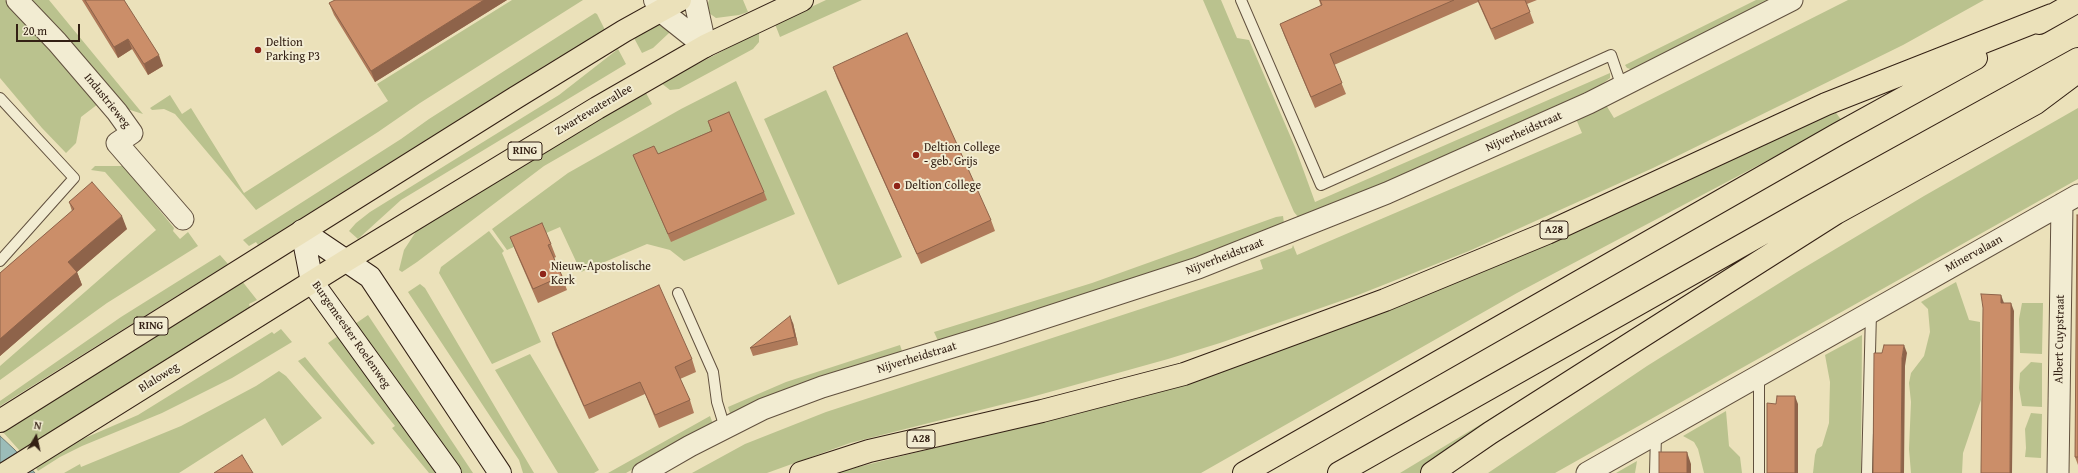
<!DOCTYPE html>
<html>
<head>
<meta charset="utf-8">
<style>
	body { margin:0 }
	#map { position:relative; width:2078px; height:473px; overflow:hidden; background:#ebe1ba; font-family:"Gentium Book Plus",serif }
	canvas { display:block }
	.north { position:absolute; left:16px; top:417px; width:40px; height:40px; -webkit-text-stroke:3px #f2ecd2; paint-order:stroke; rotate:9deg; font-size:11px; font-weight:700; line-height:16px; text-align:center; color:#332014 }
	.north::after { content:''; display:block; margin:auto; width:14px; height:18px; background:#332014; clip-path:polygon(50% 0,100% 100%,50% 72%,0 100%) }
	.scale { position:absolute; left:16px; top:24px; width:64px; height:18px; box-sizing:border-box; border:2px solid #332014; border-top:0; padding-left:5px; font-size:12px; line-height:14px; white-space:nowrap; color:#332014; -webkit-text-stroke:3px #f2ecd2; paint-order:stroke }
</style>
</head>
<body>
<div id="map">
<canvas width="2078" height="473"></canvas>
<div class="north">N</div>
<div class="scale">20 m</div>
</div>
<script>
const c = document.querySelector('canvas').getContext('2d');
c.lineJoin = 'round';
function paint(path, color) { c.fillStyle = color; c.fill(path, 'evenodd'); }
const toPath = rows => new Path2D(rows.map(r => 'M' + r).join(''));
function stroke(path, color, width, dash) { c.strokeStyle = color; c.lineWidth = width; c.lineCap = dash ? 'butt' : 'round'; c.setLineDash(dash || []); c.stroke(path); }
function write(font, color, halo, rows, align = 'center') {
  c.font = font + ' "Gentium Book Plus",serif'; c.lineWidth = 4; c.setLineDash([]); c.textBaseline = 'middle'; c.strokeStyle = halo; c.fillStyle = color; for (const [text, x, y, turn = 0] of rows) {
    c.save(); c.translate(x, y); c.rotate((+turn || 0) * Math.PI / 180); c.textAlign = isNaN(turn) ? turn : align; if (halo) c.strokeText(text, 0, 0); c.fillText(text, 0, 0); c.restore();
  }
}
const green = toPath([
	[0,0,5,0,56,55,98,104,81,117,76,143,66,153,42,128,0,78],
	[30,0,49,0,143,114,127,109],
	[512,0,583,0,420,103,378,132,256,210,175,114,164,109,152,110,150,108,170,95,182,114,191,108,244,193,388,101,377,84],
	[709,0,743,0,748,12,739,15,716,18,709,13,707,6],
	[826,0,862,0,780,37,775,24],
	[1203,0,1221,0,1237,38,1249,40,1295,147,1315,202,1610,73,1610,78,1602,84,1603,88,1456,156,1299,218,1294,212],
	[1756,0,1773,0,1637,71,1627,68,1625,65],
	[1848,0,1984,0,1903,45,1653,168,1469,251,1358,295,1220,343,1168,359,1028,398,850,443,767,473,692,473,745,444,826,412,1263,269,1260,260,1292,248,1293,245,1297,255,1582,133,1576,119,1606,105,1614,118],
	[595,13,597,14,605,30,549,63,258,245,256,242,249,246,243,240,401,139,429,119],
	[661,23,670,31,669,33,653,48,642,53,634,38],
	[759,32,759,42,753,49,679,89,670,90,661,83],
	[618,49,626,64,401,200,358,239,349,231,356,223,370,212,559,95],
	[736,81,795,214,684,261,670,250,647,244,581,272,560,227,507,250,492,229,568,173,681,109],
	[826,90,902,257,838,285,764,119],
	[646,93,652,104,544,166,417,262,402,272,399,270,404,250,417,230,544,150],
	[2078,108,2078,179,1555,473,1488,473,1647,366,1797,272,1924,196],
	[1834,110,1842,121,1517,293,1201,473,834,473,1034,423,1367,318,1478,274,1568,236],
	[95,166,129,166,126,169,174,228,173,231,180,239,188,232,198,246,107,303,0,380,0,366,156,230,105,172,91,170],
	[1283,216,1284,223,1205,255,939,343,934,332,1092,283,1276,217],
	[489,231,504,251,502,253,541,342,492,364,439,273,441,267],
	[220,255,228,264,0,406,0,401,121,317],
	[242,281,257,300,249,304,250,307,20,451,2,431],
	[1956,282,1969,320,1980,322,1981,400,1963,453,1962,473,1911,473,1909,449,1911,402,1909,383,1911,373,1924,356,1930,332,1928,309,1921,302],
	[420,284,425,288,534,473,523,473,519,460,408,292],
	[2022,303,2043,303,2042,354,2020,353,2019,319],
	[368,315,473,473,458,473,355,324],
	[281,329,292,342,232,378,162,413,82,446,60,457,38,471,35,467,78,441,138,415,272,332,274,334],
	[1862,335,1861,473,1813,473,1815,455,1817,449,1822,446,1829,423,1830,382,1825,355],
	[338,336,443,473,429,473,392,428,395,426,328,343],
	[900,345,903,354,731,416,728,407,786,382],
	[1609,347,1422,473,1400,473],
	[530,354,599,470,594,473,558,473,495,370],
	[305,357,375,443,372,445,298,361],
	[2031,362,2042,363,2042,407,2022,406,2019,388,2020,373],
	[279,371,286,376,322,418,282,446,265,418,179,473,64,473,80,464,81,467,181,426,256,386],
	[1726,411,1729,446,1740,457,1742,473,1704,473,1698,449,1694,442,1683,436],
	[2031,413,2042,414,2041,458,2025,457,2026,448,2025,429],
	[710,416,713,424,626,473,608,473],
	[1637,461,1635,473,1616,473]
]);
const water = toPath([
	[0,436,15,450,35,473,0,473,0,436]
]);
const service = toPath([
	[1241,0,1321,185,1611,55,1622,87],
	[0,98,74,178,0,261],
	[678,293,713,372,717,402,725,428],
	[1655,473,1656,434],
	[1759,473,1759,375],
	[1867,473,1871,312]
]);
const minor = toPath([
	[17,0,57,42,117,112,132,133,117,143,183,219],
	[643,473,690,446,763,409,822,387,998,333,1198,268,1387,193,1589,103,1792,0],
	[1587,473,2078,195],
	[2058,473,2062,204]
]);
const tertiary = toPath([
	[655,0,661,11,705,46],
	[695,0,705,46]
]);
const secondary = toPath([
	[302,231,370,277,500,473],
	[302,231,312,282,450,473]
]);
const primary = toPath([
	[0,421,515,98,624,31,680,0],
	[6,473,347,260,597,108,705,46,802,0]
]);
const motorway = toPath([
	[2039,23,2078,1],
	[801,473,869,451,1042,411,1184,374,1385,300,1547,233,1826,104,2052,15],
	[1244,473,1838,134,1976,58],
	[1339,473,1808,208,2078,59],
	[1432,473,1490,433,1836,213,2036,103,2076,73]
]);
const wall = toPath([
	[82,0,124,0,163,66,148,75,132,49,118,58],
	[507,0,375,82,334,15,329,3],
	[1319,0,1537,0,1527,4,1534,23,1495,40,1478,2,1334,65,1346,94,1315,108,1284,35,1280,24,1321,6],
	[833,67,991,220,995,231,921,264,837,78],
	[708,121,764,192,767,200,671,242,633,155,658,154,711,131],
	[69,202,127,229,77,272,82,285,0,356,0,273,72,211],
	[2078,215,2078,465,2075,457],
	[510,237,551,244,556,257,554,258,562,276,567,290,538,303,515,250],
	[793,323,798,345,753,356,750,348],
	[552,333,692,359,696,372,680,379,690,400,694,413,659,428,645,394,589,419,556,345]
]);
const shadedWall = toPath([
	[484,0,507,0,375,82,371,71],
	[128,39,132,49,118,58,114,47],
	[159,55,163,66,148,75,144,64],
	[122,216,127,229,77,272,82,285,0,356,0,339,68,262],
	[2001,295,2004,303,2004,311,2001,303],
	[2011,303,2014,311,2012,473,2010,473],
	[790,316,793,323,798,345,795,337],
	[1904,345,1907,353,1905,366,1904,473,1901,473,1902,358],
	[1795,396,1798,404,1798,473,1795,473],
	[1687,452,1691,464,1691,473,1687,473]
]);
const building = toPath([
	[85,0,124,0,159,55,144,64,128,39,114,47,85,0],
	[335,0,484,0,371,71,329,3,335,0],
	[1320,0,1454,0,1330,54,1342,83,1311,97,1280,24,1322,5,1320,0],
	[1478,0,1525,0,1530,12,1491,29,1478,0],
	[907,33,991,220,917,254,833,67,907,33],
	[729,112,764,192,668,234,633,155,654,146,658,154,712,131,708,121,729,112],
	[92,182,122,216,68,262,77,272,0,339,0,273,74,209,69,202,92,182],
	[2077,215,2078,215,2078,457,2075,457,2077,215],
	[542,223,551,244,548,245,562,276,533,289,510,237,542,223],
	[659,285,692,359,675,367,690,400,655,415,640,382,584,406,552,333,659,285],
	[1981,294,2001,295,2001,303,2011,303,2010,473,1981,473,1983,308,1981,294],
	[790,316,795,337,750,348,790,316],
	[1884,345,1904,345,1902,358,1901,473,1873,473,1874,353,1882,353,1884,345],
	[1777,396,1795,396,1795,473,1767,473,1767,403,1776,404,1777,396],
	[1659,452,1687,452,1687,473,1659,473,1659,452],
	[242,455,253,473,214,473,242,455]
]);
const markers = [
	[258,50,4,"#8f2418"],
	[916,155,4,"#8f2418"],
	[897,186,4,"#8f2418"],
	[543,274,4,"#8f2418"]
];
const shields = [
	[525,151,34],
	[1554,230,28],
	[151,326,34],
	[921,439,28]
];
const shieldNames = [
	["RING",525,151],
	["A28",1554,230],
	["RING",151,326],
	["A28",921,439]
];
const poiNames = [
	["Deltion",266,43],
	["Parking P3",266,57],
	["Deltion College",924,148],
	["- geb. Grijs",924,162],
	["Deltion College",905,186],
	["Nieuw-Apostolische",551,267],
	["Kerk",551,281]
];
const streetNames = [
	["Industrieweg",107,101,51],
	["Zwartewaterallee",594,110,-31],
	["Nijverheidstraat",1524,132,-24],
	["Minervalaan",1974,254,-29],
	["Nijverheidstraat",1225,257,-21],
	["Burgemeester Roelenweg",351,335,55],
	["Albert Cuypstraat",2060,339,-89],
	["Nijverheidstraat",917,358,-17],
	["Blaloweg",159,378,-32]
];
paint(green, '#bac28e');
paint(water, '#9bbcb8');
stroke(water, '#717e76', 1);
stroke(service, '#61503e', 12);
stroke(minor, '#61503e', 23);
stroke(tertiary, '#61503e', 24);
stroke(secondary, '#332014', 24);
stroke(primary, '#332014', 24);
stroke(motorway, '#332014', 24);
stroke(service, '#f2ecd2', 10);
stroke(minor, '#f2ecd2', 21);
stroke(tertiary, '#f2ecd2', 22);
stroke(secondary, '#f2ecd2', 22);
stroke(primary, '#ebe1ba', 22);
stroke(motorway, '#ebe1ba', 22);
paint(wall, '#af7a5a');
paint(shadedWall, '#8e634a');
paint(building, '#cb8e69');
stroke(building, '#8e634a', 1);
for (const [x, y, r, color] of markers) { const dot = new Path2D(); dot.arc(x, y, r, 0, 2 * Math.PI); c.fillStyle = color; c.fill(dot); stroke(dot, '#f2ecd2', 1.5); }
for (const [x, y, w] of shields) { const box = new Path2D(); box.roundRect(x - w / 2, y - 9, w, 18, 3); c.fillStyle = '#f2ecd2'; c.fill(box); stroke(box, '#332014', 1); }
write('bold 11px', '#332014', null, shieldNames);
write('12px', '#332014', '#f2ecd2', poiNames, 'left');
write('12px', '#332014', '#f2ecd2', streetNames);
</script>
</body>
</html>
